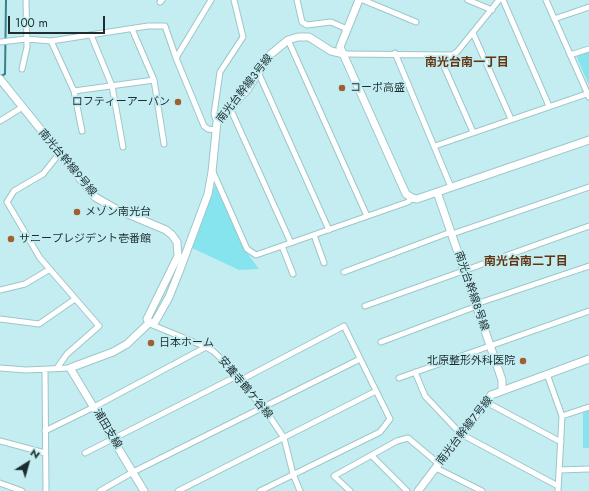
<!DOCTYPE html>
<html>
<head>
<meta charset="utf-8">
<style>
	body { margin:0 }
	#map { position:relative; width:589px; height:491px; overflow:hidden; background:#c4edf2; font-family:Jost,sans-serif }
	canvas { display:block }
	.north { position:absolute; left:8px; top:443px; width:40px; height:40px; -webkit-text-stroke:3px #c4edf2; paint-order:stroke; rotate:37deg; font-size:11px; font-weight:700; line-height:16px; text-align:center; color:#1d2d2f }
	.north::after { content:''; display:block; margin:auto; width:14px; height:18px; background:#1d2d2f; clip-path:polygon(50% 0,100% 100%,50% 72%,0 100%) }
	.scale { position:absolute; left:8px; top:16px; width:97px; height:18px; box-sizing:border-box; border:2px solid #1d2d2f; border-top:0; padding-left:5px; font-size:12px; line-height:14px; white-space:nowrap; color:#1d2d2f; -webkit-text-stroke:3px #c4edf2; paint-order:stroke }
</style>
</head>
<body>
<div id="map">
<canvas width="589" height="491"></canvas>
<div class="north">N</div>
<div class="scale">100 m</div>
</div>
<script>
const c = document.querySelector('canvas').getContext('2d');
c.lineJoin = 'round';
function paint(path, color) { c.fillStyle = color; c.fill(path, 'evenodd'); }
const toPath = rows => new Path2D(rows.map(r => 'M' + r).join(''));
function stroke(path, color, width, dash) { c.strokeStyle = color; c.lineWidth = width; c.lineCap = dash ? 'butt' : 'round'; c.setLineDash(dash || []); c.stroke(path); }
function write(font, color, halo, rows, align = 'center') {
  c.font = font + ' Jost,"Noto Sans JP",sans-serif'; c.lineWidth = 3.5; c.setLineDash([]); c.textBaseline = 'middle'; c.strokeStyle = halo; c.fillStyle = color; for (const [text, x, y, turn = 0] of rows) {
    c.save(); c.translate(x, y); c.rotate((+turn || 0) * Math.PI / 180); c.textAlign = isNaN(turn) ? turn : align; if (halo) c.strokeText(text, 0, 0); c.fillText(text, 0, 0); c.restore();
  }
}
const green = toPath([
	[589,51,589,85,577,58,578,54],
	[215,185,245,250,259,269,239,270,192,248],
	[589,409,589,448,583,448,583,411]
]);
const stream = toPath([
	[1,76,5,74,6,0]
]);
const street = toPath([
	[297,0,302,22,307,25,331,22,347,29],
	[363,0,416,22],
	[468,0,492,10],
	[503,0,549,106],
	[546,0,589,97],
	[160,2,162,0],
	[554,19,589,7],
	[132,29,154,80,164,144],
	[473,33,511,119],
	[91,35,112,86,123,147],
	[288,40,367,216],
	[51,41,74,91,82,131],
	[0,42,26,39,51,41,148,26,165,26,176,58,204,126,208,129,216,130],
	[395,53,451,187],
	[344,54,452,55,457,52,499,0],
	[439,55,473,132],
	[570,55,589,49],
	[176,58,211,0],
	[22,69,27,47,26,0],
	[258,72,329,230],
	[74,91,154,80],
	[230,108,291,243],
	[0,121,21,108],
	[217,122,214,114,220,72,243,37,234,0],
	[435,146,589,93],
	[213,172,247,249,256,255,408,202,412,198],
	[452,234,589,187],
	[314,235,324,263],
	[282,246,293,274],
	[344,272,451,232],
	[0,290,25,284,50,269],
	[476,304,589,266],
	[365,306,589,226],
	[0,319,39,324,75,299],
	[150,324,206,347,213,351,228,365,235,377,264,408,284,438,293,474,300,491],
	[381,342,477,306],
	[0,368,26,370,70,368],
	[57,368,67,354,99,326,40,258,7,202,14,191,43,174,59,154],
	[45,370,46,491],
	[415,372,425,396,461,434,558,486],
	[547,374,562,416,558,491],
	[399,378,589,311],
	[239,381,344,326,390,419,380,432,260,491],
	[486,402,561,442],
	[562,416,589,407],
	[45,431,94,407,206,347],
	[0,441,45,453],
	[85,453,235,377],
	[372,456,407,491],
	[436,468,482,491],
	[559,470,589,469],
	[0,483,22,491],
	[100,491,133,472,360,359],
	[178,491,376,391],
	[350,491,334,476,397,441,408,438,439,464]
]);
const secondary = toPath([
	[359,0,340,47,406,194,412,198,417,199,589,140],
	[0,79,95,197,116,209,166,230,172,235,177,242,178,256,147,319,149,323],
	[437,192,502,380,502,390],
	[144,491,70,368,113,352,127,344,149,323,155,322,169,297,179,272,208,194,212,172,217,122,247,90,271,54,288,40,298,37,309,37,331,51,344,54],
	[418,491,491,395,589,359]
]);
const markers = [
	[342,88,4,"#a15e2e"],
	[178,102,4,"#a15e2e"],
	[77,212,4,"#a15e2e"],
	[11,239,4,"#a15e2e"],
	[151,343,4,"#a15e2e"],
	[523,361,4,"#a15e2e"]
];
const poiNames = [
	["コーポ高盛",350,88],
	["ロフティーアーバン",170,102,"right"],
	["メゾン南光台",85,212],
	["サニープレジデント壱番館",19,239],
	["日本ホーム",159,343],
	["北原整形外科医院",515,361,"right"]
];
const streetNames = [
	["南光台幹線３号線",245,89,-52],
	["南光台幹線９号線",67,163,50],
	["南光台幹線８号線",471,291,71],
	["安養寺鶴ケ谷線",245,388,50],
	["浦田支線",107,429,59],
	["南光台幹線７号線",465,431,-52]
];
const neighbourhoodNames = [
	["南光台南一丁目",467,63],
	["南光台南二丁目",526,262]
];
paint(green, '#85e4ed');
stroke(stream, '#388289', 2);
stroke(street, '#9dc6ca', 7);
stroke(secondary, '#9dc6ca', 9);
stroke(street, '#fff', 5);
stroke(secondary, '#fff', 7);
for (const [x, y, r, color] of markers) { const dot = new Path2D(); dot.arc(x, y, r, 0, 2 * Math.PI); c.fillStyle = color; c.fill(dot); stroke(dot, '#c4edf2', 1.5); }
write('11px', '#1d2d2f', '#c4edf2', poiNames, 'left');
write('11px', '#1d2d2f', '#c4edf2', streetNames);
write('bold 12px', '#633513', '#c4edf2', neighbourhoodNames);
</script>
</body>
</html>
